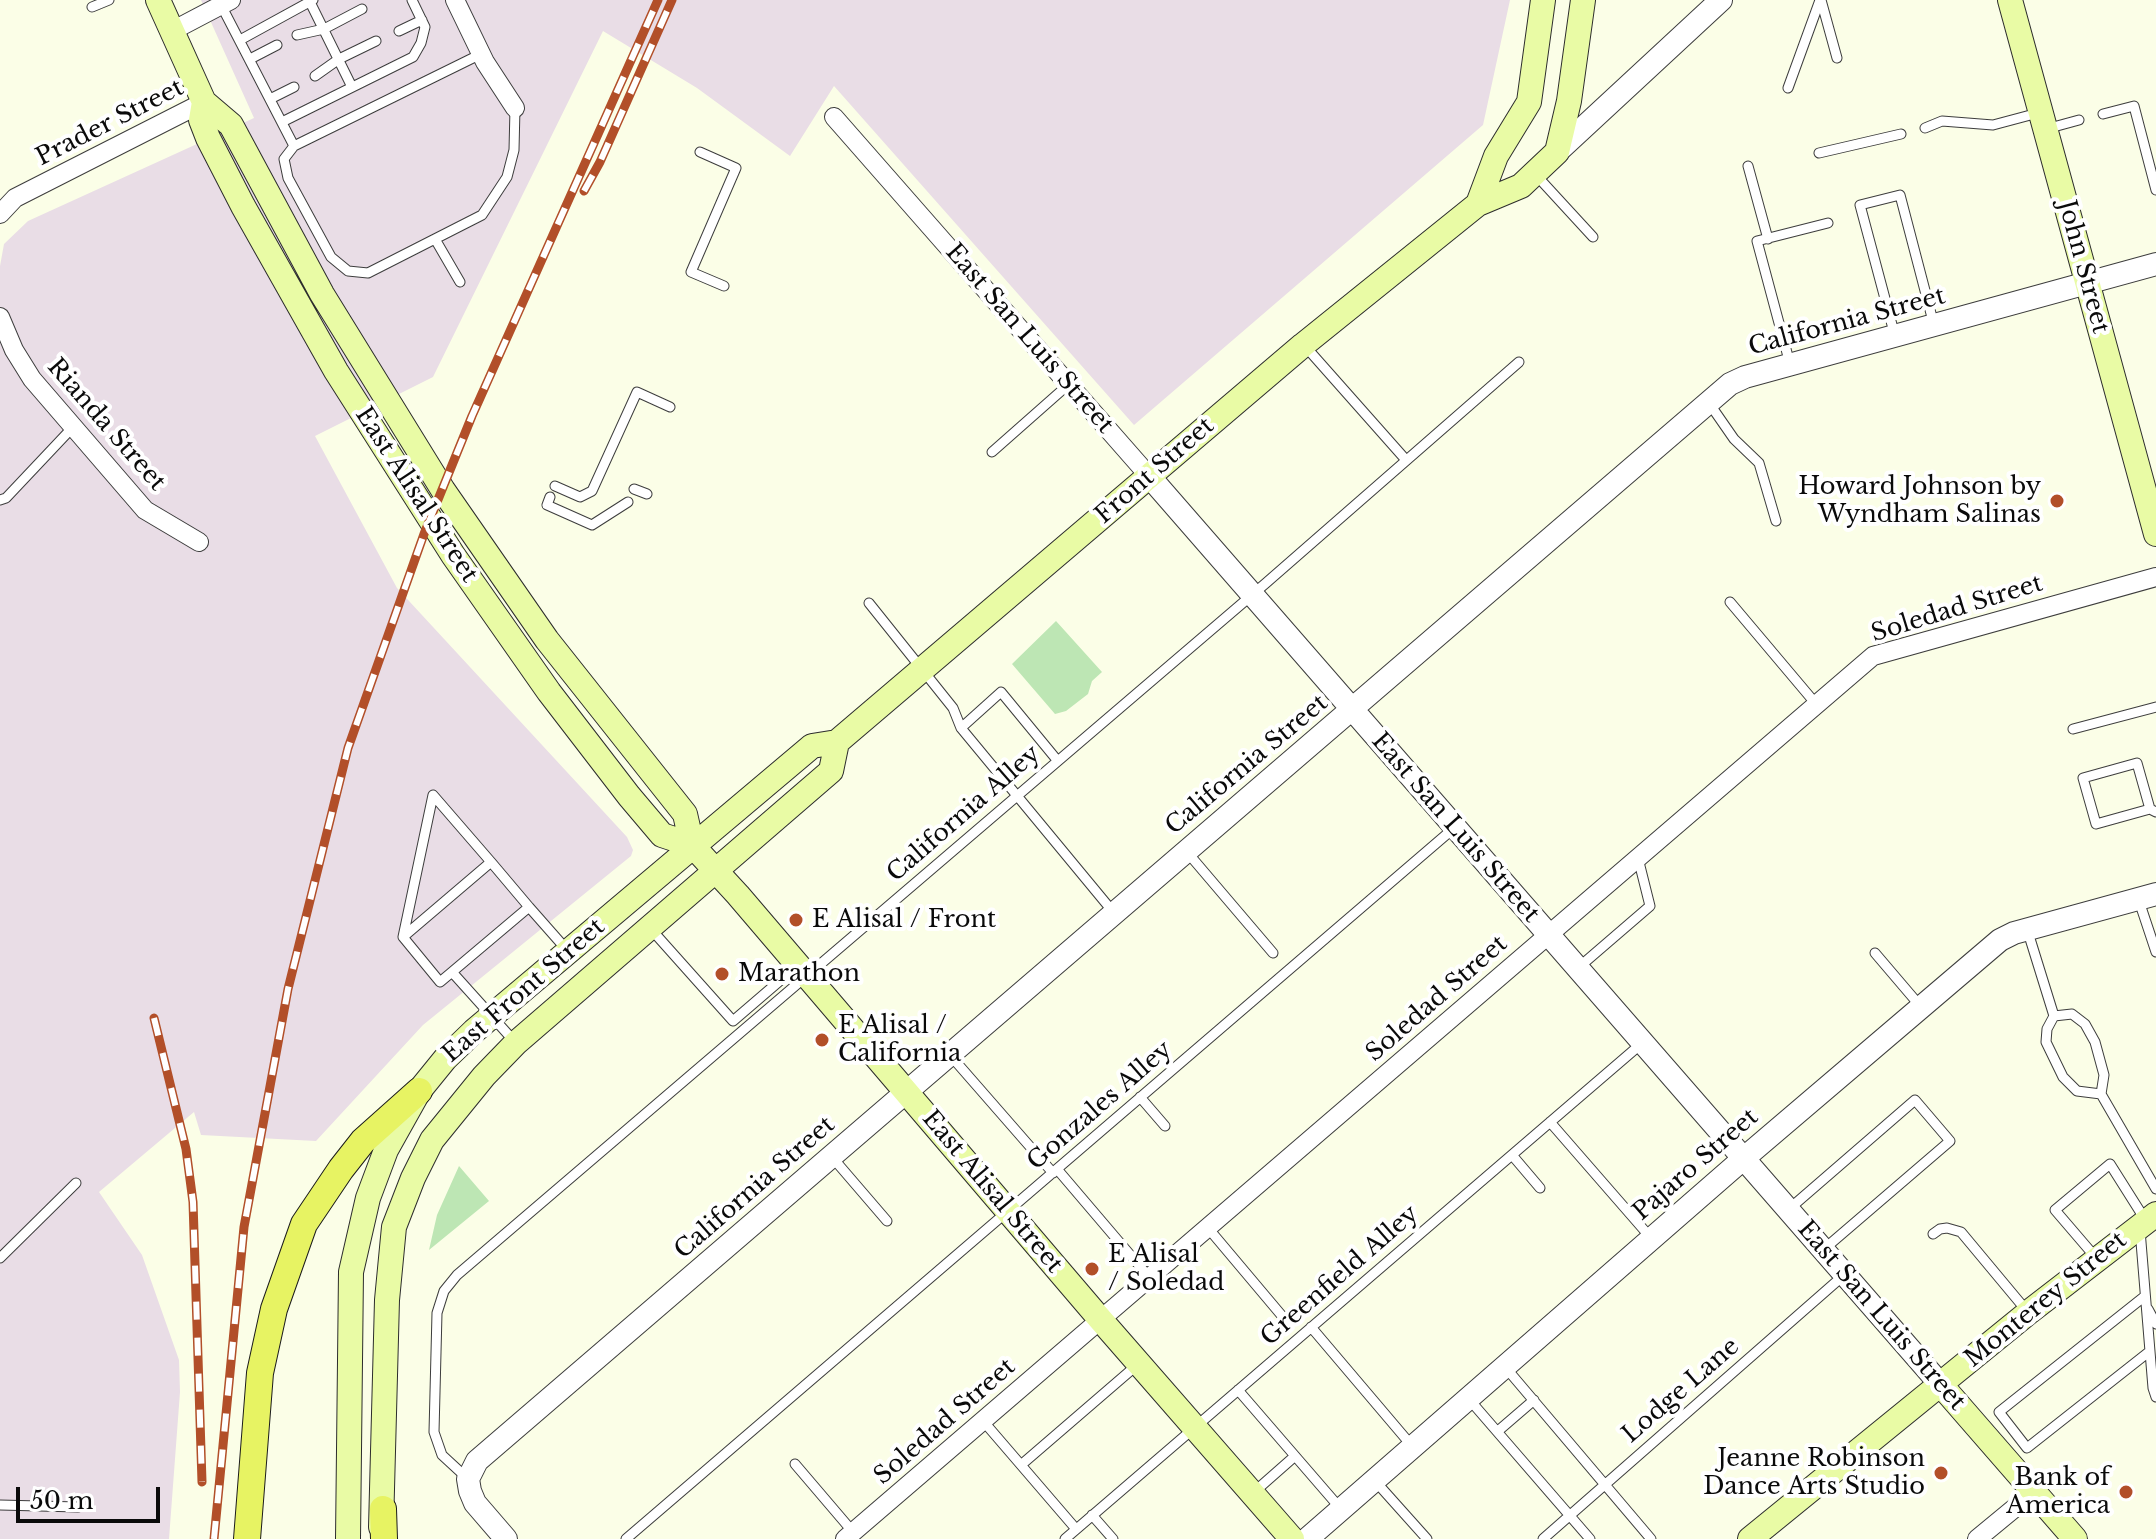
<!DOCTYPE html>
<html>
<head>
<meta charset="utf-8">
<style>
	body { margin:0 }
	#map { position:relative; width:2156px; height:1539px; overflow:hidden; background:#fbfee7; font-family:"Libre Baskerville",serif }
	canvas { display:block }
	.scale { position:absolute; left:16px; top:1487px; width:144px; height:36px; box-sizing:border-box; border:4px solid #0a0a0a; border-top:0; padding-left:10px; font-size:24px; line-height:28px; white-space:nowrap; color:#0a0a0a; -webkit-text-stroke:6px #fff; paint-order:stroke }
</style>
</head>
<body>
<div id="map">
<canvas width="2156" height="1539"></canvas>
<div class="scale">50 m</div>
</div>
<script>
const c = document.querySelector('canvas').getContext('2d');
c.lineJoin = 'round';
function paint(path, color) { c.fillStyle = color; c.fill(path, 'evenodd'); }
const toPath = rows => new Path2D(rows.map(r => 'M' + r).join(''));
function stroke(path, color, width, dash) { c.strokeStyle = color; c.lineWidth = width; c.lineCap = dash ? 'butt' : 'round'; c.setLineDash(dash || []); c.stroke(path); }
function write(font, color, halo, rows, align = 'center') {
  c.font = font + ' "Libre Baskerville",serif'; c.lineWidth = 8; c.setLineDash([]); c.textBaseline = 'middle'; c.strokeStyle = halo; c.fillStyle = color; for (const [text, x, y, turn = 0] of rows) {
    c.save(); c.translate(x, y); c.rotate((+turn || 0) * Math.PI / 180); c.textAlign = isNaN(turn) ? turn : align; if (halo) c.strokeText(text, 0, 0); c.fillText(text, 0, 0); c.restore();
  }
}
const industrial = toPath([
	[201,0,1510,0,1483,125,1134,425,834,86,790,156,697,88,603,31,433,377,315,436,397,588,627,837,633,850,631,856,423,1025,316,1141,201,1135,194,1112,99,1192,142,1255,179,1360,180,1392,169,1539,0,1539,0,266,4,244,28,221,254,118]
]);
const green = toPath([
	[1056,621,1102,672,1092,681,1088,694,1066,711,1055,714,1012,664],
	[459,1166,489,1201,429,1250,437,1215]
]);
const service = toPath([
	[309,0,352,87],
	[1821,0,1837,58],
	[221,5,294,146],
	[92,7,109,0],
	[399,31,422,20],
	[297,35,324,29,362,9],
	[240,40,313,0],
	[481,54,294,146,284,159,288,178,331,257,348,271,368,273,482,215,507,177,514,150,515,108],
	[250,59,277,45],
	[315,76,339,59,376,41],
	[1788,88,1820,0],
	[270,99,294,87],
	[2103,114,2134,106,2156,190],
	[282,122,413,57,421,43,425,27,412,0],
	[1925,128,1942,121,1993,125,2038,113],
	[2046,129,2079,120],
	[700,152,736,168,691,272,724,286],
	[1819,153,1901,134],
	[1748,166,1768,239],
	[1536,175,1593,237],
	[435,239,460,282],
	[1895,336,1860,205,1900,195,1934,325],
	[1305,346,1406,460],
	[1790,364,1757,241,1828,223],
	[1709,403,1734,439,1759,463,1776,521],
	[992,452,1069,384],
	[555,486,580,497,592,491,637,392,670,407],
	[634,489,647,494],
	[550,497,547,505,592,525,628,502],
	[0,500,6,498,73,427],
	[1730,602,1816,704],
	[869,603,953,708,961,728,1114,913],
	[961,728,1001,692,1057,760],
	[2073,729,2156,707],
	[2150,809,2137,763,2083,778,2096,824,2150,809,2156,812],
	[1187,852,1273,953],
	[2138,898,2156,952],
	[529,907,566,949],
	[650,928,733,1021,797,966],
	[2027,929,2054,1016,2047,1029,2046,1042,2063,1077,2077,1091,2101,1094,2156,1189],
	[403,937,433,795,491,862],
	[1875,953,1921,1007],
	[1578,968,1650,906,1638,858],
	[452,972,529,907,491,862,403,937,440,982,452,972,514,1041],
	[2054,1016,2072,1014,2085,1024,2095,1042,2104,1075,2101,1094],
	[950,1055,1053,1173],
	[1140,1097,1165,1126],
	[1550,1122,1651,1238],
	[1512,1155,1540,1188],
	[832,1157,887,1221],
	[1057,1169,1149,1277],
	[1788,1210,1915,1100,1950,1141,1823,1250],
	[1208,1228,1288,1323],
	[2140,1230,2153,1388,2156,1397],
	[1933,1234,1940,1229,1947,1228,1961,1232,2026,1310],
	[0,1258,76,1183],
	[2097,1259,2055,1210,2110,1164,2146,1221],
	[2145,1296,1999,1412,2027,1448,2150,1351],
	[2148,1309,2156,1324],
	[1311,1327,1412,1446],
	[1506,1368,1651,1539],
	[1238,1390,1340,1508],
	[1468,1398,1590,1539],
	[984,1422,1076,1529],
	[1498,1431,1534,1400],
	[795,1464,853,1532],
	[1021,1465,1137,1365],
	[468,1479,442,1455,434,1432,437,1313,444,1291,457,1275,1266,583,1519,362],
	[1376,1482,1427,1539],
	[1253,1493,1295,1456],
	[0,1505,78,1507],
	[1092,1515,1113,1539],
	[626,1539,1454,828],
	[1065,1539,1641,1044],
	[1543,1539,1844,1275]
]);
const minor = toPath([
	[455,0,485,62,515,108],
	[172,31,231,0],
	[834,117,1149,476],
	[0,214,15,198,204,102],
	[0,317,14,350,32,379,145,510,199,542],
	[845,1539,1873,656,2156,577],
	[1977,1539,2034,1492]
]);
const tertiary = toPath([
	[1557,152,1721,0],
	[1149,476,1941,1385],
	[506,1539,475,1503,470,1491,468,1479,477,1461,1730,384,1745,377,2156,264],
	[1307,1539,1743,1159,2000,940,2014,933,2156,894]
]);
const secondary = toPath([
	[158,0,204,102,231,125,322,294,443,490,547,640,685,814,692,845,738,895,1100,1319,1292,1539],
	[2010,0,2156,534],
	[204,102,201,120,208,138,243,206,336,371,453,555,549,692,629,796,662,835,692,845],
	[1478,204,1496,156,1529,102,1543,0],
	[1941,1385,2075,1539],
	[381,1527,387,1300,394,1227,413,1178,432,1140,484,1076,516,1043,831,771,837,742],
	[348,1539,351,1272,368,1198,386,1150,419,1091,445,1059,474,1031,812,746,837,742,1303,345,1478,204,1521,186,1557,152,1569,101,1583,0],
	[1750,1539,2029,1312,2156,1214]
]);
const primary = toPath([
	[383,1509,384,1539],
	[247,1539,260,1373,274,1309,304,1224,341,1169,363,1141,419,1091]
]);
const rail = toPath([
	[584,191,600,162,672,0],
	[154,1018,186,1149,193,1202,202,1482],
	[214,1539,244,1227,288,989,348,748,424,534,472,416,658,0]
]);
const markers = [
	[2057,501,8,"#b24f29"],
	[796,920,8,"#b24f29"],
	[722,974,8,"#b24f29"],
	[822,1040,8,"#b24f29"],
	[1092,1269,8,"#b24f29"],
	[1941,1473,8,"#b24f29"],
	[2126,1492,8,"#b24f29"]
];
const streetNames = [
	["Prader Street",110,123,-27],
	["John Street",2083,267,75],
	["California Street",1847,322,-15],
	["East San Luis Street",1029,339,49],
	["Rianda Street",106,425,49],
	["Front Street",1155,471,-41],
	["East Alisal Street",416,495,57],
	["Soledad Street",1957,609,-17],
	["California Street",1247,765,-40],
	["California Alley",964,814,-41],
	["East San Luis Street",1455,828,49],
	["East Front Street",524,991,-41],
	["Soledad Street",1437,999,-41],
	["Gonzales Alley",1100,1106,-41],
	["Pajaro Street",1696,1165,-41],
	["California Street",755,1188,-41],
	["East Alisal Street",992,1192,50],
	["Greenfield Alley",1340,1276,-41],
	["Monterey Street",2046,1300,-39],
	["East San Luis Street",1881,1316,49],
	["Lodge Lane",1681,1391,-41],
	["Soledad Street",945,1422,-41]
];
const poiNames = [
	["Howard Johnson by",2041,487,"right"],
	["Wyndham Salinas",2041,515,"right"],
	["E Alisal / Front",812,920],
	["Marathon",738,974],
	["E Alisal /",838,1026],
	["California",838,1054],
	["E Alisal",1108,1255],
	["/ Soledad",1108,1283],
	["Jeanne Robinson",1925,1459,"right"],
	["Dance Arts Studio",1925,1487,"right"],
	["Bank of",2110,1478,"right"],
	["America",2110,1506,"right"]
];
paint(industrial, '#e9dde6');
paint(green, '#bde6b4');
stroke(service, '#3d3d3d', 11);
stroke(minor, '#3d3d3d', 20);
stroke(tertiary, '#3d3d3d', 24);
stroke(secondary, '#2c2c2c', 26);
stroke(primary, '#1b1b1b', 28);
stroke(service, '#fff', 9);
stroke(minor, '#fff', 18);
stroke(tertiary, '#fff', 22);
stroke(secondary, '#e9fba5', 24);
stroke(primary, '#e7f363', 26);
stroke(rail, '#b24f29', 9);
stroke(rail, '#fff', 6, [18]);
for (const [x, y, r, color] of markers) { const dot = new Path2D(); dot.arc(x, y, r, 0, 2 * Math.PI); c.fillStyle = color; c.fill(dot); stroke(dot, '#fff', 3); }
write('24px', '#0a0a0a', '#fff', streetNames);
write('24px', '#0a0a0a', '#fff', poiNames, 'left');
</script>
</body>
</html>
